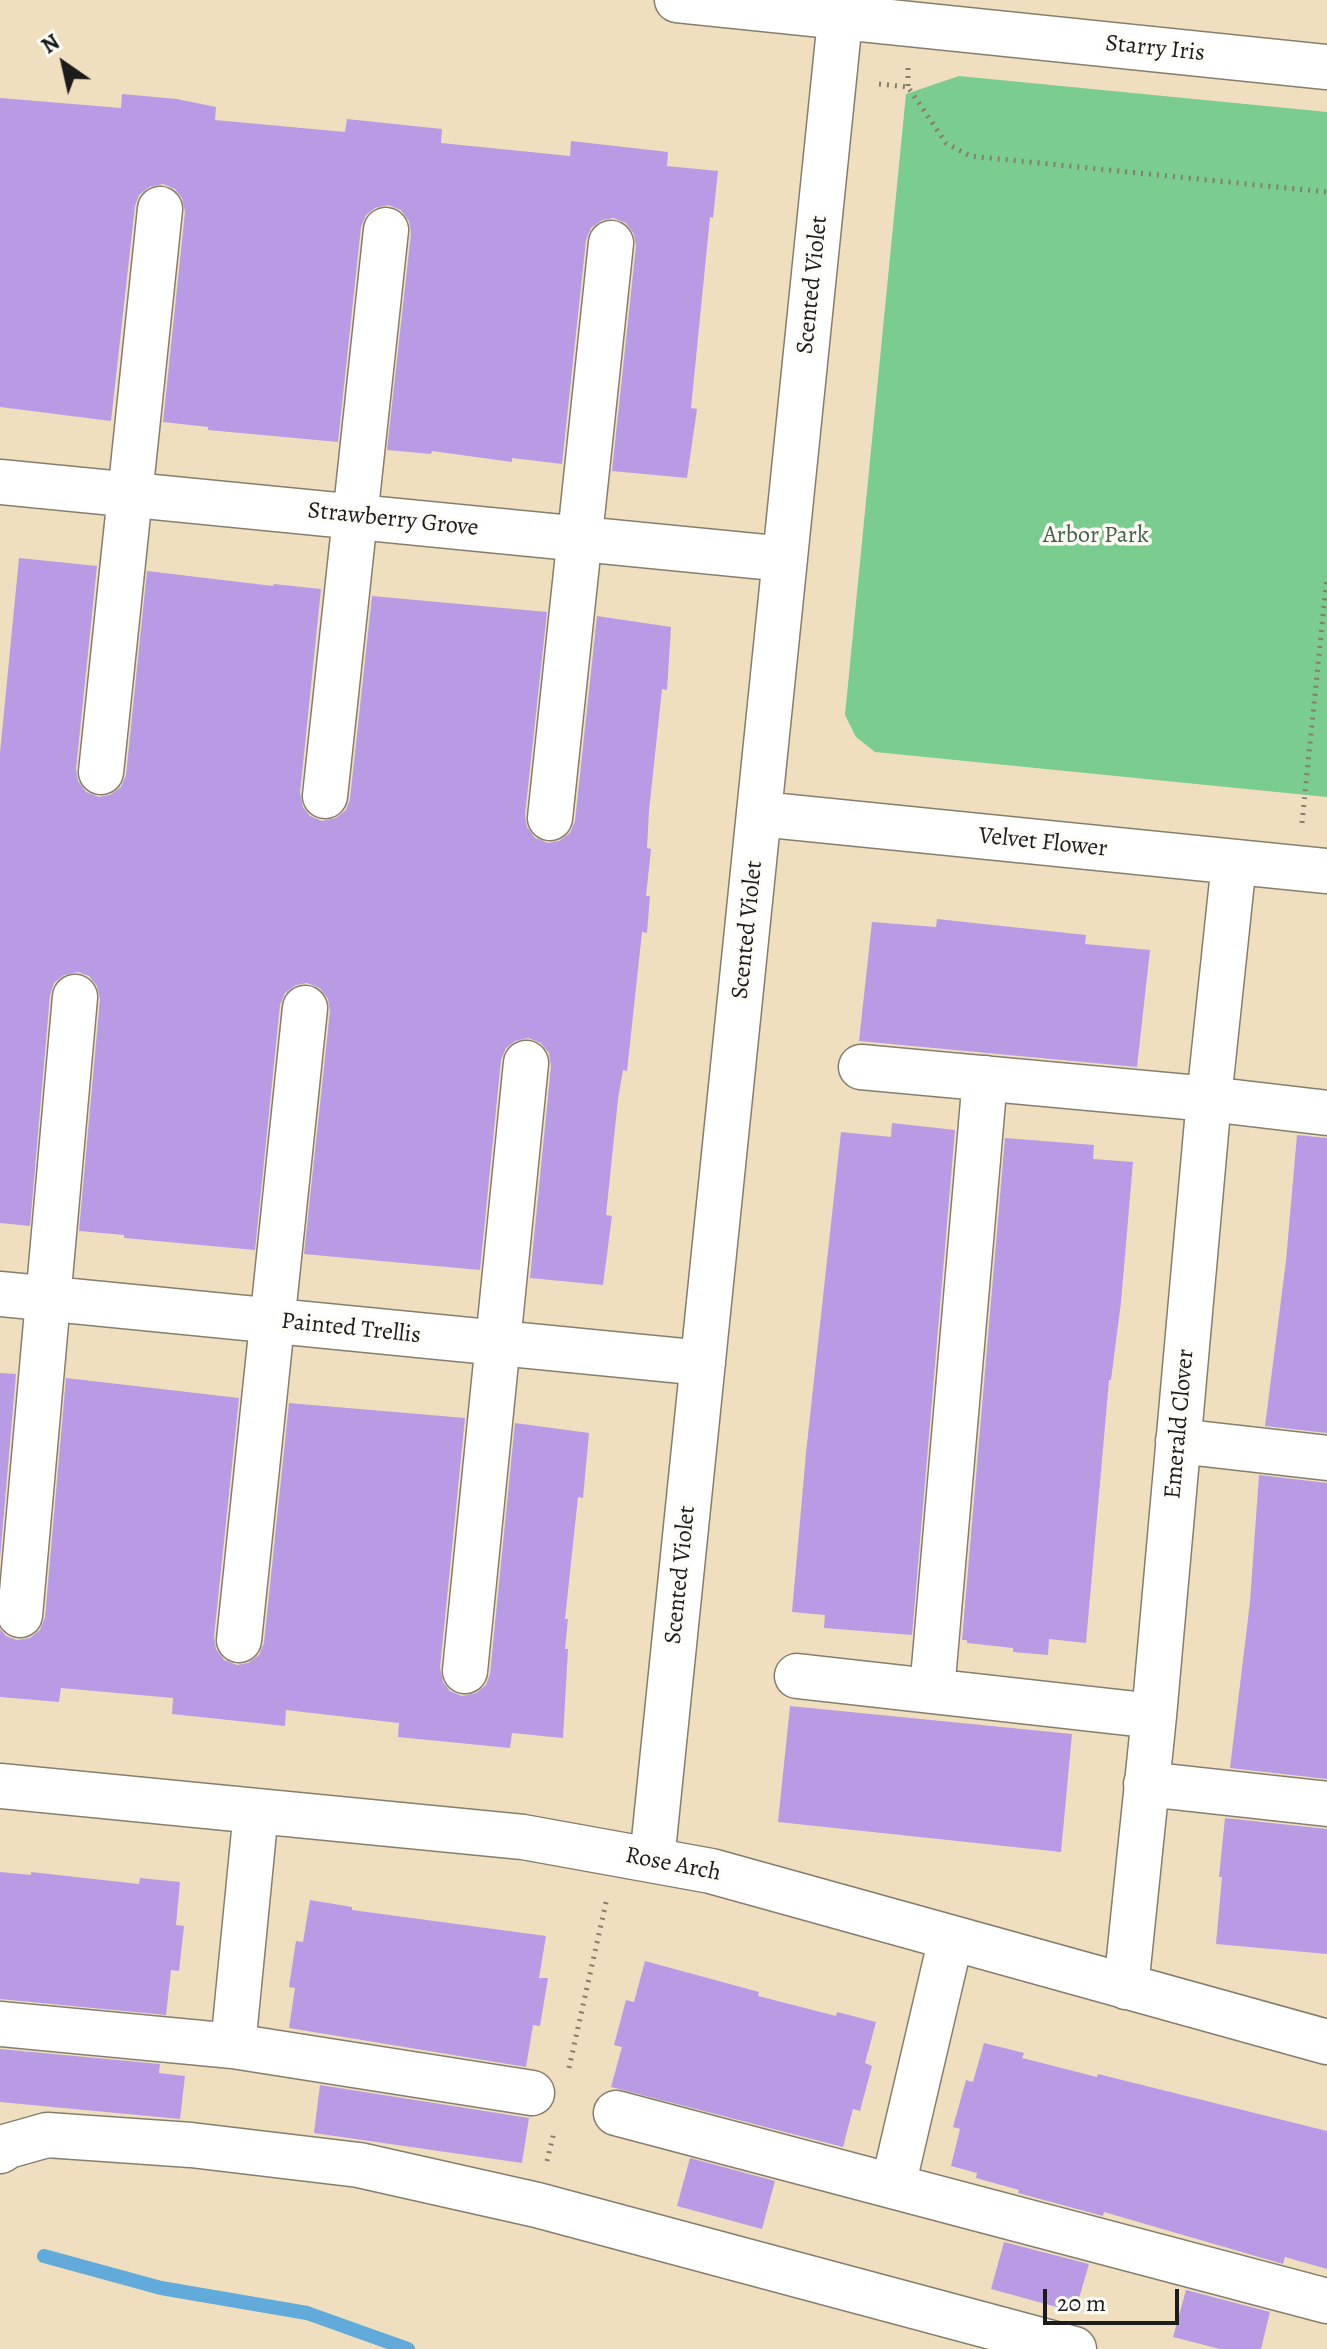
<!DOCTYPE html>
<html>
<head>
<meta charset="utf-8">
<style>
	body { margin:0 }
	#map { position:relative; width:1327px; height:2349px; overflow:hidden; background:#efdfbe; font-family:Alegreya,serif }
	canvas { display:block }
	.north { position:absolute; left:24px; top:24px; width:80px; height:80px; -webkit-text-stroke:6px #fdfcf7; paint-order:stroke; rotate:326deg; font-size:22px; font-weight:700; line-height:32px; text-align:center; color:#1c1c1c }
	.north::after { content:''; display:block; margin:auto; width:28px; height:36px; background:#1c1c1c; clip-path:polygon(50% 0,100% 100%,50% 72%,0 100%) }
	.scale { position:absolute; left:1043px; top:2289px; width:136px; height:36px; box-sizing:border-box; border:4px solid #1c1c1c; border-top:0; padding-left:10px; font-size:24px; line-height:28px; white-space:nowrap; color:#1c1c1c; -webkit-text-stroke:6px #fdfcf7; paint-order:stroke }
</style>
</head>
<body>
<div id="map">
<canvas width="1327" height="2349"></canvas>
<div class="north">N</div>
<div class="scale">20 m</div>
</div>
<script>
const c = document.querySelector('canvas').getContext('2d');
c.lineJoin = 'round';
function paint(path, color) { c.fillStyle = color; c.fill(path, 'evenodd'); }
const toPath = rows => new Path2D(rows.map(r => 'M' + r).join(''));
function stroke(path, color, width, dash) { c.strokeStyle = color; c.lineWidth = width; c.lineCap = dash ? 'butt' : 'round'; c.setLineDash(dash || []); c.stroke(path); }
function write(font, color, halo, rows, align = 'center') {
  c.font = font + ' Alegreya,serif'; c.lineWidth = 7; c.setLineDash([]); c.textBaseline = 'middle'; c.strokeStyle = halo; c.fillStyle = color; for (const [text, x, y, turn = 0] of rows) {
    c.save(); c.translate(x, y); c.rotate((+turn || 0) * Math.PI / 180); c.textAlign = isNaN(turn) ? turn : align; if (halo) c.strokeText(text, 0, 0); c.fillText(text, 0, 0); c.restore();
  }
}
const green = toPath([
	[959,76,1327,112,1327,797,875,752,856,737,845,715,906,94]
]);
const stream = toPath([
	[44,2256,161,2288,307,2313,408,2349]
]);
const building = toPath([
	[122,94,177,99,216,107,215,120,345,132,347,119,442,129,441,143,570,156,571,141,668,152,667,166,718,171,713,218,710,217,691,408,697,409,687,478,612,471,636,246,634,234,626,223,613,218,602,220,591,228,586,240,562,464,512,458,512,462,432,451,431,454,387,450,411,233,409,221,401,210,388,205,375,208,366,215,361,227,338,442,208,430,208,427,163,422,185,212,182,198,175,189,163,184,149,187,139,195,135,206,111,421,0,407,0,98,121,108],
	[19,558,97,566,76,769,78,781,86,792,99,797,110,795,121,787,126,775,147,571,273,586,274,584,321,589,300,793,303,807,310,816,322,821,336,818,346,810,350,799,372,596,547,612,525,815,527,827,535,838,548,843,559,841,570,833,575,821,597,616,671,627,667,690,662,689,649,811,647,848,651,849,646,896,650,896,647,933,642,932,627,1071,623,1070,618,1099,606,1215,612,1216,603,1285,530,1278,551,1066,549,1053,541,1043,528,1038,515,1041,506,1048,501,1060,480,1270,304,1254,330,1011,328,999,320,988,307,983,296,985,285,993,280,1005,255,1250,124,1238,124,1235,79,1231,100,999,97,986,89,976,78,972,64,975,54,983,50,995,30,1226,0,1223,0,753],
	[937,919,1086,935,1085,944,1150,950,1137,1067,859,1041,872,922,936,927],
	[892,1123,955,1130,912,1635,824,1628,825,1615,792,1612,806,1453,841,1132,891,1137],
	[1297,1135,1327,1138,1327,1433,1265,1426,1286,1261],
	[1005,1138,1094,1145,1093,1159,1133,1162,1121,1302,1111,1380,1109,1380,1086,1643,1049,1639,1048,1655,1013,1652,1013,1648,967,1643,967,1640,962,1640],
	[0,1373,16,1374,0,1558],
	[66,1378,239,1398,214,1637,216,1649,224,1660,237,1665,248,1663,259,1655,264,1643,289,1403,465,1418,440,1668,443,1682,450,1691,462,1696,476,1693,486,1685,490,1674,515,1423,589,1433,583,1498,578,1497,565,1619,568,1619,565,1649,568,1649,563,1738,512,1733,510,1748,398,1737,399,1723,286,1710,285,1726,172,1714,173,1698,61,1688,59,1702,0,1697,0,1629,6,1636,17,1640,30,1638,40,1630,45,1617],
	[1259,1475,1327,1483,1327,1779,1230,1768,1250,1602],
	[790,1706,1072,1734,1061,1852,778,1822],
	[1225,1818,1327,1829,1327,1954,1216,1944,1222,1877,1219,1877],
	[0,1872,31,1875,31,1872,139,1884,140,1878,180,1882,176,1925,184,1926,179,1971,171,1970,166,2015,0,1999],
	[310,1900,352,1907,352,1910,546,1936,539,1978,548,1978,540,2026,533,2025,526,2067,289,2028,295,1988,289,1987,296,1941,303,1942],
	[645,1961,759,1992,758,1996,836,2016,837,2012,876,2022,865,2063,872,2066,860,2111,853,2109,843,2147,611,2087,622,2047,614,2045,626,2000,634,2002],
	[984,2043,1024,2053,1022,2058,1097,2077,1098,2074,1327,2131,1327,2269,1285,2257,1283,2264,1104,2212,1103,2216,1018,2193,1019,2190,976,2178,977,2173,951,2166,960,2129,953,2127,966,2080,973,2082],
	[0,2049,160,2064,159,2073,185,2076,180,2119,0,2102],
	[320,2085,529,2118,522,2163,314,2133],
	[690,2158,775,2181,762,2229,677,2206],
	[1004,2242,1089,2264,1075,2312,991,2289],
	[1186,2290,1270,2312,1261,2349,1220,2349,1173,2337]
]);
const path = toPath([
	[908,68,908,87],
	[879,84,908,87,946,143,970,156,1327,192],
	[1302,823,1327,576],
	[569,2068,607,1898],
	[547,2161,554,2132]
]);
const minor = toPath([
	[677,0,1327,67],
	[0,482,785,559],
	[101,772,160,209],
	[325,796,386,230],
	[760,814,1327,871],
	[550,818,611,243],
	[861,1067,1209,1099,1327,1113],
	[0,1294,703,1363],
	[1178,1441,1327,1458],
	[20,1615,75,997],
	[239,1640,305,1008],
	[465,1671,526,1063],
	[797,1676,1154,1716],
	[932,1691,985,1078],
	[1146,1784,1327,1804],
	[0,1786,523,1837,711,1871,1327,2042],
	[652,1860,842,0],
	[1126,1987,1154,1716,1209,1099,1234,862],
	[0,2024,233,2046,532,2093],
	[233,2046,256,1811],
	[616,2113,1327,2301],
	[0,2151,8,2146,47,2135,191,2145,359,2165,537,2205,1074,2349],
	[893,2186,951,1938]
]);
const streetNames = [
	["Starry Iris",1155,49,6],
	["Scented Violet",813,285,-84],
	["Strawberry Grove",393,520,6],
	["Velvet Flower",1043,843,6],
	["Scented Violet",748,930,-84],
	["Painted Trellis",351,1329,6],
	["Emerald Clover",1180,1424,-85],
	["Scented Violet",681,1575,-84],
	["Rose Arch",673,1865,11]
];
const parkNames = [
	["Arbor Park",1096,536]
];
paint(green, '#7acd8f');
stroke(stream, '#62aad9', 14);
paint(building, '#b99be5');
stroke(minor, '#867e6d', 47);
stroke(path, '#867e6d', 5, [2, 6]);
stroke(minor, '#fff', 44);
write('24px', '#1c1c1c', '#fdfcf7', streetNames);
write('24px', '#42634a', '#fdfcf7', parkNames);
</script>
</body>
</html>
